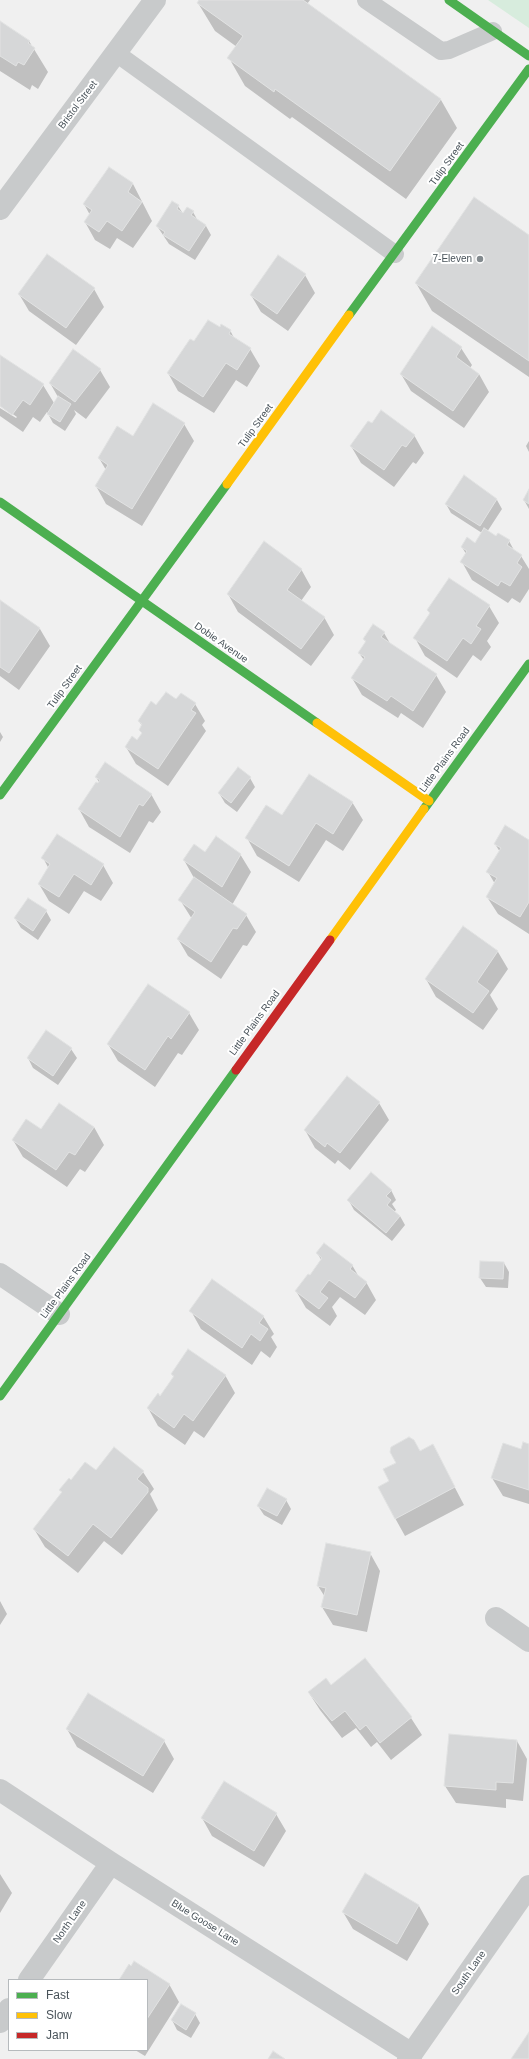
<!DOCTYPE html>
<html>
<head>
<meta charset="utf-8">
<style>
	body { margin:0 }
	#map { position:relative; width:529px; height:2059px; overflow:hidden; background:#f0f0f0; font-family:Helvetica,sans-serif }
	canvas { display:block }
	.legend { position:absolute; left:8px; top:1979px; width:140px; height:72px; box-sizing:border-box; background:#fff; border:1px solid #b6babd; margin:0; padding:5px 7px; list-style:none; font-size:12px; color:#49535a }
	.legend li { display:flex; align-items:center; gap:8px; height:20px }
	.legend b { width:20px; border:1px solid #b6babd }
</style>
</head>
<body>
<div id="map">
<canvas width="529" height="2059"></canvas>
<ul class="legend">
<li><b style="height:5px;background:#4caf50"></b>Fast</li>
<li><b style="height:5px;background:#ffc107"></b>Slow</li>
<li><b style="height:5px;background:#c62828"></b>Jam</li>
</ul>
</div>
<script>
const c = document.querySelector('canvas').getContext('2d');
c.lineJoin = 'round';
function paint(path, color) { c.fillStyle = color; c.fill(path, 'evenodd'); }
const toPath = rows => new Path2D(rows.map(r => 'M' + r).join(''));
function stroke(path, color, width, dash) { c.strokeStyle = color; c.lineWidth = width; c.lineCap = dash ? 'butt' : 'round'; c.setLineDash(dash || []); c.stroke(path); }
function write(font, color, halo, rows, align = 'center') {
  c.font = font + ' Helvetica,sans-serif'; c.lineWidth = 4; c.setLineDash([]); c.textBaseline = 'middle'; c.strokeStyle = halo; c.fillStyle = color; for (const [text, x, y, turn = 0] of rows) {
    c.save(); c.translate(x, y); c.rotate((+turn || 0) * Math.PI / 180); c.textAlign = isNaN(turn) ? turn : align; if (halo) c.strokeText(text, 0, 0); c.fillText(text, 0, 0); c.restore();
  }
}
const green = toPath([
	[488,0,529,0,529,28]
]);
const shadow = toPath([
	[200,0,310,0,307,4,441,100,457,128,406,199,292,117,290,119,245,86,229,58,237,47,215,31,198,3],
	[0,23,29,41,48,72,38,89,32,85,30,90,0,71],
	[109,168,133,184,152,221,133,248,117,238,110,249,95,240,85,222,90,215,84,204],
	[173,202,178,206,184,215,193,212,198,221,206,226,211,235,195,260,169,244,157,226],
	[529,236,529,377,432,311,416,283],
	[305,275,315,293,288,331,261,312,251,295],
	[94,289,104,307,76,345,29,311,19,294],
	[220,328,230,330,235,340,250,349,260,366,247,387,236,380,214,413,178,391,168,373,194,343],
	[461,348,472,365,470,368,479,374,489,392,464,428,411,391,401,374],
	[73,350,100,370,110,387,86,419,74,410,76,414,65,431,53,423,47,412,40,422,33,417,23,432,0,416,0,408,16,418,17,417,0,405,0,356,43,385,54,403,58,397,50,383],
	[184,424,194,441,142,526,106,504,96,486,106,470,99,458,133,437],
	[414,435,424,453,416,464,413,462,394,487,361,463,351,446],
	[529,441,529,452,526,446],
	[464,476,497,500,502,509,487,532,496,538,509,541,515,552,521,556,529,569,529,589,520,603,512,598,508,603,472,580,462,562,466,554,462,547,476,544,482,533,451,513,446,504],
	[529,491,529,509,524,500],
	[301,569,311,587,301,601,324,617,334,635,311,666,238,612,228,594],
	[0,601,40,629,50,646,19,690,0,676],
	[489,606,499,623,487,641,491,647,481,661,473,655,457,678,425,656,415,638,430,615,428,610],
	[384,633,391,645,436,675,446,692,423,728,401,713,398,718,362,695,352,678,364,660,359,653,366,643,364,639],
	[177,700,195,704,205,721,202,725,206,731,168,786,136,764,126,747,137,741,142,734,140,730,142,726,139,721,156,706],
	[0,732,3,737,0,742],
	[96,777,151,794,161,812,153,823,149,821,130,853,89,827,79,809,99,782],
	[250,778,255,787,237,812,225,803,219,793],
	[352,802,363,820,343,851,326,840,299,882,257,856,247,838,283,817],
	[529,841,529,934,498,914,487,897,495,884,488,872,500,852,495,844],
	[205,853,240,854,251,872,232,905,246,915,256,932,247,946,243,945,221,979,188,956,178,939,192,919,180,900,194,878,184,860],
	[43,858,103,865,113,883,101,901,84,891,69,914,49,901,39,884,49,869],
	[46,911,51,920,38,940,21,928,15,918],
	[463,927,498,952,508,969,490,995,498,1009,483,1030,436,997,426,979],
	[189,1013,199,1030,182,1055,178,1053,155,1087,118,1061,108,1044],
	[71,1049,77,1058,58,1085,33,1068,28,1058],
	[379,1103,389,1120,350,1170,338,1160,335,1164,315,1148,305,1130],
	[94,1127,104,1145,85,1172,80,1169,67,1187,23,1157,13,1140,41,1130],
	[391,1190,396,1200,392,1204,396,1210,394,1212,400,1216,405,1225,392,1241,354,1210,349,1201],
	[317,1253,352,1265,359,1277,366,1282,376,1300,365,1315,340,1297,332,1307,337,1316,330,1326,306,1308,296,1291,310,1277,322,1261],
	[504,1263,509,1272,508,1288,486,1287,480,1278],
	[191,1311,263,1316,274,1334,271,1337,277,1347,270,1358,261,1351,252,1365,201,1329],
	[172,1374,225,1375,235,1393,204,1438,194,1431,185,1445,158,1426,148,1408,160,1398,174,1378],
	[529,1445,529,1504,503,1496,492,1478],
	[420,1452,442,1463,464,1505,405,1536,395,1518,391,1481],
	[96,1472,143,1472,154,1489,150,1494,158,1510,122,1555,104,1541,78,1573,45,1547,34,1529,63,1493,61,1490,71,1481],
	[286,1500,291,1509,282,1525,264,1515,258,1506],
	[370,1553,380,1571,367,1632,333,1625,322,1607,325,1597,318,1586],
	[0,1601,7,1614,0,1625],
	[365,1659,411,1718,422,1735,391,1760,377,1742,371,1747,356,1728,342,1738,320,1710,309,1693,331,1686],
	[67,1729,164,1741,174,1759,153,1793,77,1747],
	[517,1741,527,1759,523,1801,506,1799,506,1808,456,1803,445,1786],
	[276,1814,286,1831,264,1867,212,1836,202,1818],
	[0,1874,12,1893,0,1913],
	[365,1874,419,1906,429,1924,407,1961,353,1929,343,1912],
	[129,1966,169,1984,179,2002,145,2056,135,2050,147,2050,147,1980,120,1980],
	[195,2014,200,2023,191,2038,177,2030,172,2020]
]);
const building = toPath([
	[199,0,303,0,441,99,390,171,275,89,274,92,227,58,243,36,197,3,199,0],
	[0,21,30,41,28,43,35,48,24,65,18,62,16,66,0,56,0,21],
	[109,167,133,183,128,192,142,202,122,231,107,221,99,232,84,222,92,210,83,204,109,167],
	[474,197,529,235,529,361,415,283,474,197],
	[172,201,179,205,177,209,183,213,187,207,194,211,191,215,206,225,189,251,163,235,165,232,156,226,172,201],
	[47,254,95,288,66,328,18,294,47,254],
	[278,255,306,274,277,314,250,295,278,255],
	[208,320,220,327,221,324,231,330,229,334,251,348,237,370,226,363,203,397,167,373,190,339,194,341,208,320],
	[432,326,462,347,456,357,479,374,453,411,400,374,432,326],
	[73,349,101,369,75,402,49,383,73,349],
	[0,355,44,384,30,405,23,400,12,415,0,406,0,355],
	[58,396,71,404,60,422,47,414,58,396],
	[153,403,185,423,132,509,95,486,108,465,98,458,117,426,133,436,153,403],
	[381,410,415,435,406,447,402,445,384,470,350,446,368,421,372,423,381,410],
	[464,475,497,499,480,526,445,504,464,475],
	[529,489,529,504,523,500,529,489],
	[484,528,496,536,498,533,510,540,507,545,522,555,517,563,522,567,510,586,501,581,498,586,460,562,467,551,461,547,467,537,475,543,484,528],
	[264,541,302,569,287,590,325,617,301,649,227,594,264,541],
	[449,578,490,605,476,626,481,629,471,644,463,638,447,661,413,638,430,613,427,610,449,578],
	[0,600,40,628,9,673,0,667,0,600],
	[373,624,385,632,381,637,437,674,413,711,391,696,387,701,351,678,365,657,358,653,366,641,363,639,373,624],
	[166,692,176,699,181,693,196,703,191,710,196,713,158,769,125,747,132,736,137,740,142,733,139,730,142,724,138,721,151,701,156,705,166,692],
	[105,762,152,794,143,806,139,804,120,837,78,809,96,782,98,783,100,780,95,777,105,762],
	[238,767,251,777,231,803,218,793,238,767],
	[309,774,353,802,333,834,316,823,289,866,245,838,266,805,282,815,309,774],
	[505,825,529,840,529,902,520,917,486,897,497,878,486,872,501,848,494,844,505,825],
	[57,834,104,864,91,885,74,874,59,897,38,884,50,864,41,858,57,834],
	[216,836,241,854,222,887,183,860,194,844,205,852,216,836],
	[194,877,247,914,237,929,233,928,211,962,177,939,195,912,178,900,194,877],
	[28,898,47,910,33,931,14,918,28,898],
	[463,926,498,951,477,982,489,991,473,1013,425,979,463,926],
	[148,984,190,1012,171,1039,168,1036,145,1070,107,1044,148,984],
	[46,1030,72,1048,53,1076,27,1058,46,1030],
	[347,1076,380,1102,340,1153,327,1143,325,1147,304,1130,347,1076],
	[59,1103,94,1127,75,1155,69,1152,56,1170,12,1140,26,1119,41,1129,59,1103],
	[371,1172,392,1190,386,1196,391,1200,387,1205,400,1216,386,1233,347,1200,371,1172],
	[324,1243,353,1265,350,1269,367,1282,355,1298,329,1280,320,1292,328,1298,319,1309,295,1291,308,1274,310,1275,322,1258,316,1253,324,1243],
	[480,1261,504,1262,503,1279,479,1278,480,1261],
	[212,1279,264,1316,259,1323,268,1329,260,1341,251,1334,242,1348,189,1311,212,1279],
	[188,1349,226,1375,193,1421,184,1414,174,1428,147,1408,158,1393,160,1396,174,1376,171,1374,188,1349],
	[409,1437,414,1440,420,1451,433,1444,455,1487,395,1519,378,1487,389,1481,383,1469,396,1463,390,1452,391,1447,409,1437],
	[523,1442,529,1444,529,1490,491,1478,503,1443,521,1449,523,1442],
	[114,1447,144,1471,137,1479,148,1488,148,1492,111,1538,93,1524,68,1556,33,1529,62,1492,59,1490,69,1478,71,1480,85,1462,96,1470,114,1447],
	[267,1488,287,1499,277,1516,257,1506,267,1488],
	[326,1543,371,1552,357,1615,321,1607,326,1588,317,1586,326,1543],
	[365,1658,412,1717,380,1743,366,1725,360,1730,345,1711,332,1721,308,1692,326,1678,331,1685,365,1658],
	[88,1693,165,1740,143,1776,66,1729,88,1693],
	[449,1734,517,1740,513,1783,496,1782,496,1790,444,1786,449,1734],
	[224,1781,277,1813,254,1851,201,1818,224,1781],
	[365,1873,419,1905,397,1944,342,1912,365,1873],
	[134,1961,170,1984,147,2019,147,1980,119,1980,129,1964,131,1966,134,1961],
	[181,2004,196,2013,186,2030,171,2020,181,2004],
	[529,2032,529,2059,511,2059,529,2032],
	[273,2051,285,2059,268,2059,273,2051]
]);
const lane = toPath([
	[366,0,441,51,449,50,493,31],
	[116,53,395,254]
]);
const street = toPath([
	[0,209,155,0],
	[0,1274,59,1314],
	[496,1618,529,1641],
	[0,1790,111,1863,412,2054],
	[29,1980,111,1863],
	[0,2022,9,2009],
	[408,2059,529,1886]
]);
const fast = toPath([
	[449,0,529,56],
	[349,315,529,69],
	[0,502,317,723],
	[0,795,227,484],
	[424,809,529,664],
	[0,1396,236,1070]
]);
const slow = toPath([
	[227,484,349,315],
	[317,723,429,801],
	[330,940,424,809]
]);
const jam = toPath([
	[236,1070,330,940]
]);
const markers = [
	[480,259,4,"#838a8e"]
];
const streetNames = [
	["Bristol Street",78,105,-53],
	["Tulip Street",447,164,-54],
	["Tulip Street",256,426,-54],
	["Dobie Avenue",221,643,35],
	["Tulip Street",65,687,-54],
	["Little Plains Road",445,760,-54],
	["Little Plains Road",255,1023,-54],
	["Little Plains Road",66,1286,-54],
	["North Lane",70,1922,-55],
	["Blue Goose Lane",205,1923,32],
	["South Lane",469,1973,-55]
];
const poiNames = [
	["7-Eleven",472,259]
];
paint(green, '#d7ecdd');
paint(shadow, '#0003');
paint(building, '#d6d7d8');
stroke(building, '#e1e2e2', 1);
stroke(lane, '#c8cacb', 18);
stroke(street, '#c8cacb', 22);
stroke(fast, '#4caf50', 9);
stroke(slow, '#ffc107', 9);
stroke(jam, '#c62828', 9);
for (const [x, y, r, color] of markers) { const dot = new Path2D(); dot.arc(x, y, r, 0, 2 * Math.PI); c.fillStyle = color; c.fill(dot); stroke(dot, '#fff', 1.5); }
write('10px', '#49535a', '#fff', streetNames);
write('10px', '#49535a', '#fff', poiNames, 'right');
</script>
</body>
</html>
